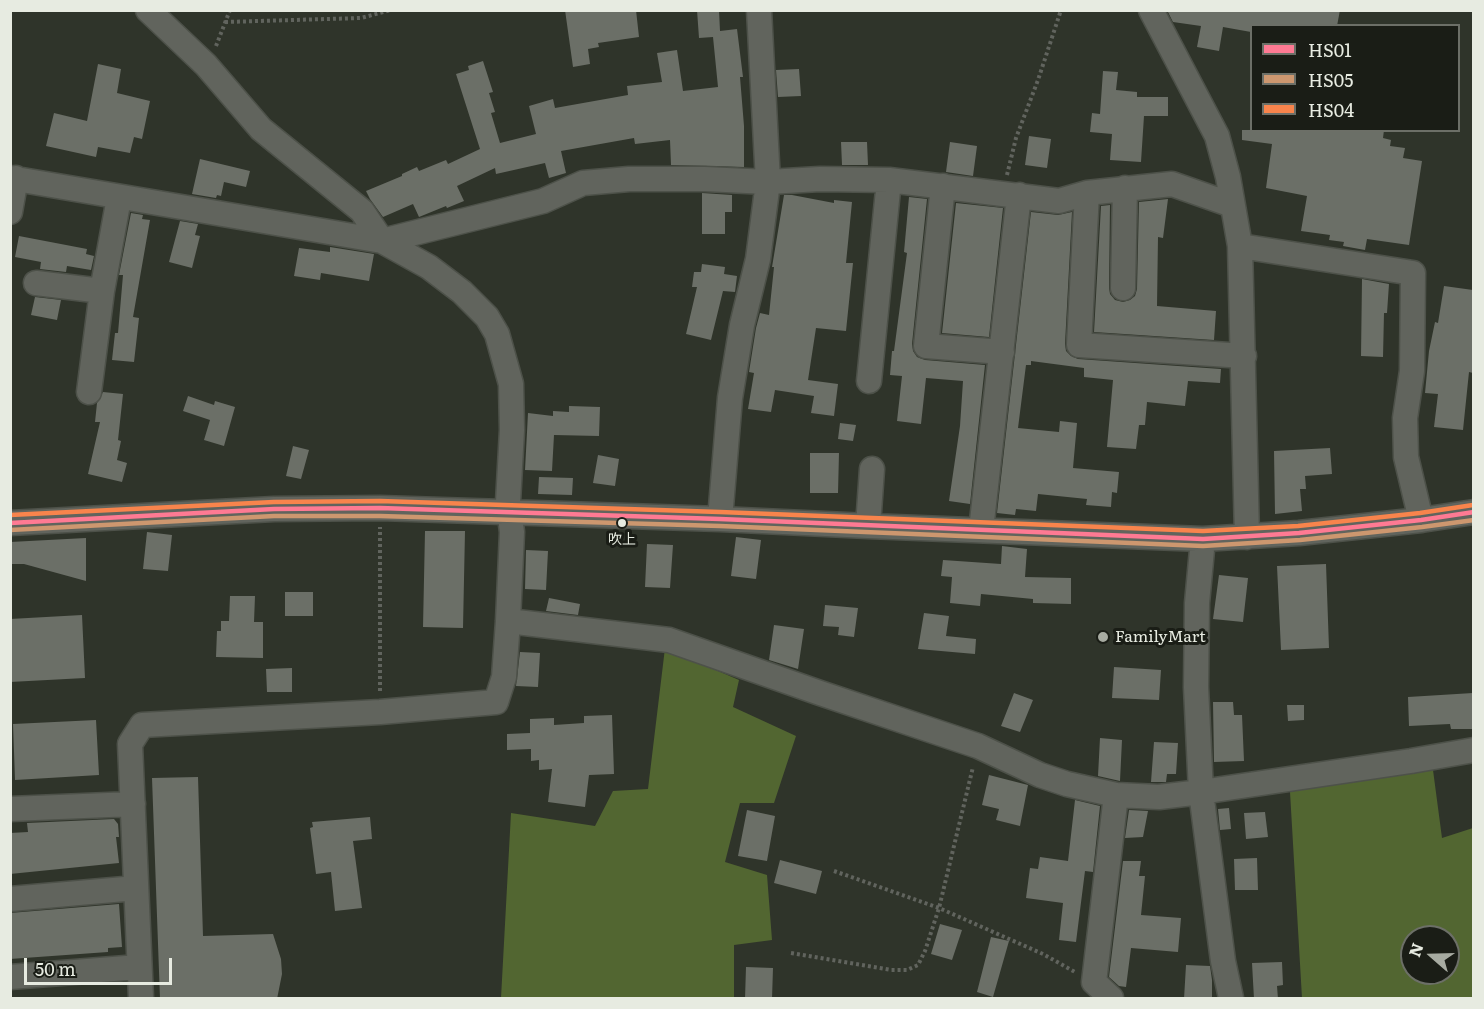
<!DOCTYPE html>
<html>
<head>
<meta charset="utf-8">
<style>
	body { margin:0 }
	#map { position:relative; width:1484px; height:1009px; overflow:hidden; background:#2f342a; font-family:Literata,serif }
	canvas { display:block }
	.frame { position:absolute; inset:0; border:12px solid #e7ebe1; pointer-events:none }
	.legend { position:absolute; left:1250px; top:24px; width:210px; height:108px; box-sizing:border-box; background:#1a1d16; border:2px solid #6c6f67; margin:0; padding:8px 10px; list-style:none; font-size:18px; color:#e7ebe1 }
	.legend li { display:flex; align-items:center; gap:12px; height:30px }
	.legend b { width:30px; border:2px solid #6c6f67 }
	.north { position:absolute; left:1400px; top:925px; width:60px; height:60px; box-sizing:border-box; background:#1a1d16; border:2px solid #6c6f67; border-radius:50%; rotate:290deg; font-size:16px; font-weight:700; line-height:24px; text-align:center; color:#e7ebe1 }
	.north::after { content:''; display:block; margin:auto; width:21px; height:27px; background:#a7aba1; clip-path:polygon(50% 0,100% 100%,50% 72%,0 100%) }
	.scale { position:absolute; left:24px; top:958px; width:148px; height:27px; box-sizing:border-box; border:3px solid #e7ebe1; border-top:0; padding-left:8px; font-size:18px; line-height:21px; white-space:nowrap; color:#e7ebe1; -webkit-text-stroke:4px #1a1d16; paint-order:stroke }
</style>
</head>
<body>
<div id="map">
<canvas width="1484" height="1009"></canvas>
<div class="frame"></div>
<ul class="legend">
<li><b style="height:8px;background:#fe7a93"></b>HS01</li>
<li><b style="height:8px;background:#cd976f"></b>HS05</li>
<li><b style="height:8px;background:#f8844c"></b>HS04</li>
</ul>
<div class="north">N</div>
<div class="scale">50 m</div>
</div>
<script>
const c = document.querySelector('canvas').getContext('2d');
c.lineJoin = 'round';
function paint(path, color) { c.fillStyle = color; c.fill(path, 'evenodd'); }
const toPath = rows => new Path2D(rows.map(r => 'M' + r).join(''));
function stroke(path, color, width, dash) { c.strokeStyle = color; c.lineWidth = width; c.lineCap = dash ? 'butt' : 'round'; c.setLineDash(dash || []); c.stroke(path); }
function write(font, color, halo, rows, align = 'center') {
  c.font = font + ' Literata,"Noto Sans JP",serif'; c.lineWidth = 6; c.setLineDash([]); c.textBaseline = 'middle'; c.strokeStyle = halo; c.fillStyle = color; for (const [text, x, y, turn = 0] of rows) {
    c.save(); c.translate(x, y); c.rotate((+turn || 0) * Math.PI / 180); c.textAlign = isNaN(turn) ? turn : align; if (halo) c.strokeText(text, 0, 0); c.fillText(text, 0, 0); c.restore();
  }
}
const forest = toPath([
	[665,648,739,680,733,707,796,736,774,803,740,803,725,862,767,875,772,940,734,945,734,998,501,998,511,813,595,826,613,791,648,789],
	[1433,770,1442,838,1473,828,1473,998,1302,998,1290,792,1358,776],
	[1412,937,1448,937,1448,973,1412,973]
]);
const building = toPath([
	[565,10,636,10,639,37,598,43,599,47,588,49,590,64,573,67],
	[697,10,719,10,720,31,737,29,743,77,740,77,744,126,744,167,671,165,670,140,635,144,634,138,561,151,566,173,549,178,545,163,496,174,495,168,457,186,464,201,447,208,446,206,419,217,413,204,383,217,370,199,366,191,402,176,402,174,417,167,419,171,446,160,448,164,480,149,456,74,469,70,468,66,483,61,493,92,489,93,495,112,491,113,500,143,536,134,529,106,553,99,555,108,628,95,627,86,662,82,657,53,677,50,683,91,718,87,713,37,699,38],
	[1167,10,1340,10,1337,26,1251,26,1251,32,1223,27,1219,51,1197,47,1201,26,1173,22],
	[98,64,121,69,117,93,150,101,142,139,134,137,130,153,98,147,96,157,46,146,54,113,87,121],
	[799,69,801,96,778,97,776,70],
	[1103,71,1118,72,1116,90,1137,92,1137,97,1168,97,1168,116,1144,116,1141,162,1110,160,1112,134,1090,132,1092,113,1100,114],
	[1242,130,1384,130,1383,138,1391,140,1390,146,1405,148,1403,158,1422,161,1409,245,1367,239,1365,250,1343,246,1344,242,1329,240,1330,235,1301,231,1307,196,1266,188,1272,144,1242,140],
	[1029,136,1051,139,1047,168,1025,165],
	[841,142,867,142,868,165,842,165],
	[950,142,977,146,973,176,946,172],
	[200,159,250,171,246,187,224,182,221,196,217,195,216,198,192,194],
	[702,193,732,195,732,212,725,212,725,234,702,234],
	[784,195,792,195,834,203,834,200,852,202,846,263,853,263,846,331,816,328,808,380,838,384,834,416,811,413,814,396,775,390,771,412,748,409,754,373,749,372,756,328,760,313,769,315,774,267,772,267],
	[909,197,927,199,912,344,913,351,917,357,925,360,985,365,970,504,949,501,960,426,963,381,926,378,921,424,897,421,902,376,890,375,892,351,894,351,907,253,904,252],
	[1168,199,1163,238,1158,237,1157,306,1216,311,1214,340,1094,332,1101,206,1110,205,1109,288,1110,294,1115,300,1123,302,1130,300,1135,296,1137,289,1139,202],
	[956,203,1003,208,989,337,942,333],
	[1031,212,1058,215,1072,212,1065,344,1066,351,1071,356,1078,359,1221,369,1220,383,1188,381,1185,406,1147,402,1145,425,1139,425,1136,449,1107,447,1113,380,1084,377,1084,368,1031,361,1031,365,1026,365,1018,428,1059,432,1060,421,1077,423,1073,468,1119,472,1117,493,1112,492,1111,507,1086,505,1087,499,1038,494,1036,511,1016,509,1015,515,997,513],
	[131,213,143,215,142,219,150,220,133,317,139,318,134,362,112,360,115,333,118,333,123,275,119,275],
	[180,221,198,224,195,235,200,236,192,268,169,262],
	[19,236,87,249,86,254,94,256,91,270,67,266,66,272,40,269,41,262,15,257],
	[330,247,374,254,369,281,321,273,320,280,294,276,299,248,330,252],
	[702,264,725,267,724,274,737,276,735,292,723,291,711,340,686,334,697,287,692,287,694,272,701,272],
	[1362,279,1389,284,1387,313,1384,313,1383,357,1361,356],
	[1444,286,1473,290,1473,373,1469,372,1463,430,1434,427,1438,394,1425,393,1429,351,1435,322,1438,323],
	[35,297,61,300,57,320,31,315],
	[103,392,123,394,118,440,121,441,117,460,127,463,122,482,88,474,100,422,95,422,97,403],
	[188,396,214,405,215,401,235,407,224,446,204,440,210,420,183,411],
	[569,406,600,407,599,436,554,435,552,471,525,470,528,413,553,416,553,411,569,412],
	[840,423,856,425,853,441,838,439],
	[293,446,309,450,301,479,286,476],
	[1330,448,1332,474,1305,476,1306,489,1300,489,1302,511,1275,514,1274,451],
	[810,453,839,453,838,493,810,493],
	[598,455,619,459,615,486,593,483],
	[539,477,573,478,572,495,538,494],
	[425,531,465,531,463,628,423,627],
	[147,532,172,535,168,571,143,569],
	[736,537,761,540,756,579,731,576],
	[86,538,86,581,24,564,10,564,10,542],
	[647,544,673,545,670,588,645,587],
	[1002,546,1027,549,1025,577,1071,578,1071,604,1033,603,1033,599,981,594,980,606,950,603,952,577,941,576,943,560,1001,564],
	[526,550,548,551,546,590,525,589],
	[1326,564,1329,648,1281,650,1277,566],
	[1219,575,1248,578,1243,622,1213,619],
	[285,592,313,592,313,616,285,616],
	[230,596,255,596,254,622,263,622,263,658,216,657,217,631,221,631,221,621,229,621],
	[549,598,580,604,578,615,546,611],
	[825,605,858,608,854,637,838,635,839,627,823,626],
	[924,613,949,616,946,636,976,639,975,654,918,649],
	[82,615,85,678,10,682,10,619],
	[774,625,804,629,798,669,769,660],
	[520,652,540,653,538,687,516,686],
	[1114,667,1161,670,1159,700,1112,698],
	[292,668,292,692,267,692,266,669],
	[1014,693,1033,700,1020,732,1001,726],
	[1473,693,1473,729,1451,729,1450,724,1409,726,1408,697],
	[1213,702,1233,702,1234,715,1242,715,1244,761,1214,762],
	[1287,705,1304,705,1304,720,1288,721],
	[612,715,614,774,589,775,585,807,548,802,552,769,539,770,539,760,531,761,531,749,507,750,507,734,530,733,530,719,554,718,554,725,584,723,584,716],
	[96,720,99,775,15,780,13,724],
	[1100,738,1122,740,1120,781,1098,776],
	[1154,742,1178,743,1176,774,1167,774,1166,782,1151,782],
	[989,775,1028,785,1020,826,996,820,999,809,982,805],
	[198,777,203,936,273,934,281,959,282,974,277,999,160,999,152,778],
	[1075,800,1100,806,1093,872,1085,871,1076,942,1059,940,1063,903,1026,898,1030,868,1038,869,1040,857,1068,861],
	[1229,808,1231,829,1220,830,1218,809],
	[747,810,775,816,767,861,738,856],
	[1129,810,1148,811,1143,837,1125,838],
	[1265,812,1268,837,1246,839,1244,813],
	[370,817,372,839,353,841,362,908,335,911,331,872,316,874,310,828,313,827,312,822],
	[114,819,118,824,119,837,116,837,119,863,10,874,10,833,28,832,27,823],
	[1257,858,1258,890,1235,890,1234,859],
	[780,860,822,871,816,894,774,883],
	[1123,861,1141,861,1139,876,1145,876,1141,915,1181,918,1178,952,1131,948,1126,987,1119,986,1109,977],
	[119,904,122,947,108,948,108,952,10,959,10,913],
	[940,924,962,930,952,960,931,954],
	[991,937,1009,941,993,997,977,992],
	[1282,962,1283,985,1277,986,1278,999,1254,999,1252,963],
	[1186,965,1210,966,1212,980,1212,999,1184,999],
	[746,967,773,968,772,999,745,999]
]);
const path = toPath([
	[225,22,361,18,391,10],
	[216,46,230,10],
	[1007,175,1016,138,1038,80,1061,10],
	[380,691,380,527],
	[834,871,939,908,1043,954,1075,972],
	[791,953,891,970,907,970,918,965,925,951,939,908,973,767]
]);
const minor = toPath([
	[148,10,206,65,261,129,362,211,382,241,543,201,583,183,629,179,705,179,768,182,820,179,889,180,1059,201,1087,193,1172,184,1232,205],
	[1151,10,1217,136,1228,177,1240,246,1247,537],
	[10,178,382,241,429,267,462,292,487,317,497,334,511,384,512,430,508,502,512,532,508,621,504,677,496,702,380,712,142,725,130,744,141,998],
	[943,186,926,346,1002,352],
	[1087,193,1079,345,1244,356],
	[10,212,16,178],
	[1240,246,1413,273,1412,371,1405,418,1406,457,1421,520],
	[36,283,102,291],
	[1123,288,1125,188],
	[869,381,889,180],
	[89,392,102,291,119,198],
	[720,519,730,398,742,325,758,259,768,182,759,10],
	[10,523,274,509,380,508,720,519,868,526,1203,539,1299,533,1421,520,1474,512],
	[868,526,872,469],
	[981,530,1019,195],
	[1203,539,1197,603,1196,687,1201,792,1223,961,1231,998],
	[508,621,669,640,820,693,978,746,1040,775,1067,784,1116,795,1159,797,1201,792,1411,761,1474,750],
	[10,809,133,804],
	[10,899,136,888],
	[10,977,139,967],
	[1111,998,1094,982,1116,795]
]);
const bus1 = toPath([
	[10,523,274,509,380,508,720,519,1203,539,1299,533,1421,520,1474,512]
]);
const bus2 = toPath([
	[10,530,274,516,380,516,720,526,1203,546,1300,540,1422,527,1474,520]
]);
const bus3 = toPath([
	[10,515,274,502,380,501,720,512,1203,531,1298,526,1420,513,1473,505]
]);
const markers = [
	[622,523,5,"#e7ebe1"],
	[1103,637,6,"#a7aba1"]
];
const busNames = [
	["吹上",622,540]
];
const poiNames = [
	["FamilyMart",1115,637]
];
paint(forest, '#526631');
paint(building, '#6b6f67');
stroke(minor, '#4d5149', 27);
stroke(path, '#61645e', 4, [3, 3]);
stroke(minor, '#61645d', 24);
stroke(bus1, '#fe7a93', 4.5);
stroke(bus2, '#cd976f', 4.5);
stroke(bus3, '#f8844c', 4.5);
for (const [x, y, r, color] of markers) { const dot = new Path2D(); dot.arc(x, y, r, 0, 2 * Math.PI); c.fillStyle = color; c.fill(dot); stroke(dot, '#1a1d16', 2); }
write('14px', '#e7ebe1', '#1a1d16', busNames);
write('16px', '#e7ebe1', '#1a1d16', poiNames, 'left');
</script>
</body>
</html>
